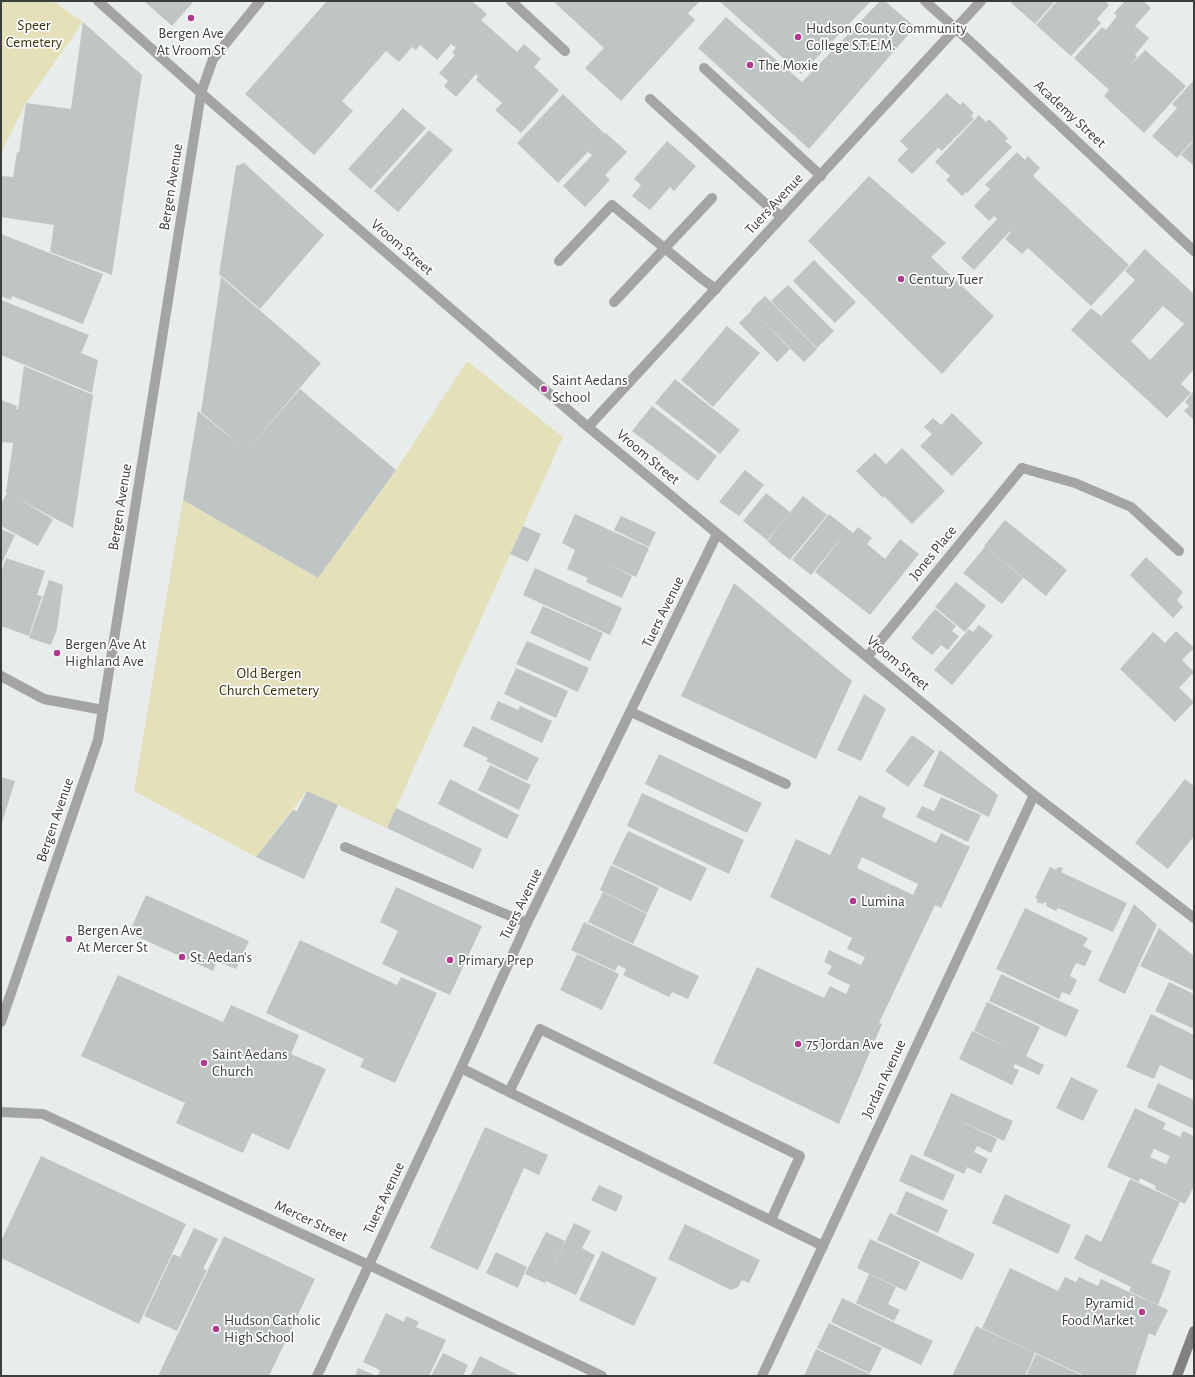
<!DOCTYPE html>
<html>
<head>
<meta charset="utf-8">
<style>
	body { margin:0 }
	#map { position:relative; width:1195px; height:1377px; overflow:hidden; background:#e8edeb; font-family:"Alegreya Sans",sans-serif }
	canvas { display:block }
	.frame { position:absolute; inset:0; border:2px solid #3b3e3d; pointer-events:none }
</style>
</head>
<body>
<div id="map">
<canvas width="1195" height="1377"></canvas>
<div class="frame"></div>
</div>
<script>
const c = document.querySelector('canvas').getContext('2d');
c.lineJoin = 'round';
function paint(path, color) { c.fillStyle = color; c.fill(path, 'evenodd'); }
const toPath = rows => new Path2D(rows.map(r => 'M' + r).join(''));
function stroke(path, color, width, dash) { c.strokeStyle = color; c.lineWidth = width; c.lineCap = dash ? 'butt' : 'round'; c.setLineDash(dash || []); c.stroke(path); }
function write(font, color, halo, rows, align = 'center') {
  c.font = font + ' "Alegreya Sans",sans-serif'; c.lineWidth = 3.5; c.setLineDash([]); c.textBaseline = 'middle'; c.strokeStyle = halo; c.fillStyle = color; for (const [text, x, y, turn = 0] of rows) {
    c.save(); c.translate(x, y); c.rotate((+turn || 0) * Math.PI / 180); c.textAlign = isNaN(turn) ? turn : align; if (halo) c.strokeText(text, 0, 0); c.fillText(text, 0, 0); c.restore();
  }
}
const green = toPath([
	[1,1,53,1,83,22,26,103,1,153],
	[467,361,563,437,387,828,307,791,256,857,134,791,183,500,318,578,396,470]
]);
const building = toPath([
	[144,1,194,1,172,26],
	[327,1,472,1,487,14,481,20,517,52,524,44,541,59,534,67,559,90,521,133,495,110,502,103,476,80,478,77,476,74,456,97,444,86,448,81,439,73,455,55,452,52,456,48,451,44,437,60,420,45,416,50,412,47,399,62,386,51,342,101,353,111,314,155,245,94],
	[553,1,700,1,688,13,695,20,621,101,585,68,604,48],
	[719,1,871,1,801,74],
	[880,1,885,1,915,27,809,149,698,48,726,17,802,82],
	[1012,1,1055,1,1035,24,1011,3],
	[1057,1,1105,1,1109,5,1097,19,1101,23,1071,56,1036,25],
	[1125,1,1144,1,1151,8,1135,26,1149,38,1135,55,1137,57,1130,66,1145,50,1186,86,1144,133,1104,96,1109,90,1074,58,1102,27,1106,30,1117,16,1114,13],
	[83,22,142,75,112,275,50,252,54,225,1,217,1,176,13,177,17,152,19,153,26,103,71,109],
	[1194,80,1194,139,1177,158,1152,136,1177,108,1172,104],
	[947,93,960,105,963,102,974,113,971,116,974,119,942,151,938,148,912,174,897,160,908,149,900,141],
	[563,94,605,134,558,183,517,143],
	[403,108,426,128,371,189,348,169],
	[979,115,986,122,989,119,1008,138,1005,141,1012,147,967,193,966,192,962,196,946,180,950,176,935,162],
	[429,130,453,150,398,212,374,191],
	[606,133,627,152,605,175,610,180,585,207,563,186,592,155,588,152],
	[1194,140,1194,166,1181,155],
	[667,141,696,166,674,191,670,187,650,210,632,196,641,185,634,179],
	[1017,152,1025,160,1028,156,1040,168,1033,176,1129,265,1091,306,1028,248,1022,254,1005,239,1011,232,1010,231,974,270,961,258,997,219,994,216,989,221,974,206,990,189,985,185],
	[244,163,324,235,260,309,219,274,236,166],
	[869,176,946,243,931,257,994,316,942,374,808,241],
	[1,234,103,274,83,324,12,296,11,300,1,296],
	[1145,249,1194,294,1194,369,1181,384,1191,393,1167,418,1071,330,1091,308,1101,316,1135,280,1125,271],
	[1163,306,1184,324,1150,360,1131,341],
	[814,260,856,302,835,323,793,281],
	[221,277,321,363,246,451,300,389,396,470,318,578,183,500,198,411,242,447,201,412],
	[788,285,834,331,817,348,771,301],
	[765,296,817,349,804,362,751,309],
	[1,300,89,335,81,353,98,360,92,393,1,355],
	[752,310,790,349,777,362,739,323],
	[727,326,760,353,713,407,681,380],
	[24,366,93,395,73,528,16,498,53,519,38,546,1,526,1,504,7,493,6,492,13,443,3,442,1,447,1,400,17,406,16,409,18,409],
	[675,379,740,430,720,454,655,403],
	[1194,391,1194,420,1184,411,1189,406,1185,402],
	[652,406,717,456,698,481,632,431],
	[952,413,983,443,952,476,920,446,932,434,924,427,933,418,941,425],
	[902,448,945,491,912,524,884,496,883,498,856,471,875,453,886,464],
	[745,470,764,485,739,516,719,502],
	[766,493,790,512,767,540,743,521],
	[803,496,827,515,790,560,767,541],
	[575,514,649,548,636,577,608,564,632,576,622,598,586,582,588,578,567,569,575,550,562,543],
	[829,514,853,533,858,527,872,538,867,544,885,559,900,539,919,554,870,615,815,572,845,533,811,575,792,560],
	[621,516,656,532,649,547,614,530],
	[1005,520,1067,570,1046,596,984,546],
	[523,526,541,534,528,562,510,554],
	[1,529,15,535,1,565],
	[985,547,1023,578,1002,604,963,573],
	[1146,557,1183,592,1177,600,1183,607,1173,618,1130,575],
	[6,558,45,571,37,595,42,596,29,636,1,626,1,573],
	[535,568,622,608,610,635,523,595],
	[49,580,63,585,57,629,51,645,29,638],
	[956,582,986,606,965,632,935,607],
	[734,583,852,681,816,759,681,696],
	[543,606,603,633,590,661,530,633],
	[935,609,956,626,952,631,959,636,948,650,941,645,932,655,911,638],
	[979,625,993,636,952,685,934,670,969,629,973,632],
	[1176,631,1194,648,1182,660,1194,672,1179,688,1194,702,1175,722,1120,669,1153,632,1165,643],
	[527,641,589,668,578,692,516,664],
	[516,668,568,691,556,718,504,694],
	[864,694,886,709,861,761,837,750],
	[498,701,518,710,520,706,552,721,542,743,490,719],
	[473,726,539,758,527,781,486,761,488,758,463,746],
	[912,735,935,751,908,787,885,771],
	[940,750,998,795,989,817,923,786],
	[659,754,762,803,747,833,645,784],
	[490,765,531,785,519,810,478,790],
	[1,777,15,781,1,826],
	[450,779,519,815,507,839,438,804],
	[1185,779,1194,786,1194,836,1168,869,1135,843],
	[307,791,338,805,304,879,256,857,293,810,297,811],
	[642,793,744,840,729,874,627,826],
	[859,795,886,808,882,817,936,843,941,833,970,847,941,908,935,905,879,1023,882,1024,839,1124,713,1063,757,967,824,998,830,986,846,994,850,985,827,974,832,966,824,962,829,950,861,965,865,957,847,949,852,938,770,897,796,839,830,855],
	[862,857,918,884,913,895,857,868],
	[941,797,981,815,968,842,916,817,922,806,934,811],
	[396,808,482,849,473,869,387,828],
	[628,831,707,868,691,901,612,864],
	[611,865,659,888,647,913,600,890],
	[1050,867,1056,870,1058,867,1063,868,1061,872,1127,903,1113,932,1058,908,1056,911,1046,906,1047,904,1044,902,1043,904,1036,902,1038,899,1035,898],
	[396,887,482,926,450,995,382,964,398,931,380,922],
	[603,892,647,914,633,944,588,922],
	[146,895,249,941,236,969,217,961,213,971,129,933],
	[1134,904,1157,925,1125,994,1098,981],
	[1025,908,1088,938,1083,946,1092,951,1085,966,1076,963,1073,969,1070,976,1077,980,1070,995,1062,992,1059,999,996,969],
	[584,922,699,976,688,999,672,992,669,997,623,975,626,969,618,965,615,971,571,950],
	[1159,928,1194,956,1194,991,1140,966],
	[300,940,397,985,401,977,437,993,395,1083,360,1067,364,1059,266,1013],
	[577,954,619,974,602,1010,560,990],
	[1001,974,1079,1010,1066,1037,989,1001],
	[118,975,223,1022,231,1005,299,1035,291,1054,326,1069,289,1150,252,1133,243,1153,176,1123,185,1103,81,1056],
	[1169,982,1194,994,1194,1029,1155,1011],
	[987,1002,1040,1027,1026,1056,1044,1065,1039,1075,1015,1064,1013,1068,1019,1070,1012,1085,959,1059,972,1031,1011,1049,974,1031],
	[1151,1014,1194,1035,1194,1081,1160,1065,1154,1079,1126,1067],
	[1071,1077,1098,1090,1083,1121,1056,1108],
	[1158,1083,1194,1100,1194,1129,1147,1107],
	[951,1093,1013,1121,1004,1141,953,1118,997,1139,991,1153,977,1146,974,1152,988,1159,981,1174,967,1167,964,1174,923,1155],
	[1135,1108,1166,1123,1163,1129,1180,1137,1183,1131,1194,1136,1194,1186,1185,1204,1155,1189,1156,1186,1140,1178,1139,1182,1107,1167],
	[1154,1149,1170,1156,1166,1164,1150,1157],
	[485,1127,548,1155,539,1175,524,1168,478,1270,430,1248],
	[911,1154,955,1175,943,1201,899,1181],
	[41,1156,186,1224,139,1324,1,1258,1,1241],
	[1130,1179,1180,1202,1151,1263,1171,1271,1158,1305,1129,1291,1131,1287,1074,1259,1086,1234,1101,1242],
	[599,1185,623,1196,616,1212,591,1200],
	[906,1191,948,1210,938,1233,896,1214],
	[1005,1194,1071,1225,1058,1254,992,1223],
	[890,1213,975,1254,962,1280,877,1240],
	[574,1223,591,1231,582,1248,595,1255,576,1295,546,1281],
	[685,1224,760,1260,749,1283,742,1280,738,1287,731,1290,668,1259],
	[194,1228,218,1239,203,1269,207,1270,177,1331,144,1316,173,1254,180,1257],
	[546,1232,565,1241,545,1283,525,1274],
	[224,1236,315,1279,269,1376,158,1376],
	[870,1239,920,1262,906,1291,857,1268],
	[602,1251,657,1278,634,1326,579,1300],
	[496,1252,527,1267,518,1288,486,1273],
	[1010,1268,1058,1291,1065,1277,1076,1282,1079,1277,1098,1286,1101,1279,1168,1310,1155,1336,1149,1333,1135,1376,1085,1376,982,1328],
	[869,1274,896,1287,888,1304,900,1310,894,1321,856,1303],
	[842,1298,933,1341,921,1365,831,1322],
	[386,1313,404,1322,406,1316,419,1322,416,1327,446,1340,429,1376,380,1376,378,1375,380,1370,363,1362],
	[829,1323,882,1348,870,1373,817,1348],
	[976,1326,1035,1353,1025,1376,952,1376],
	[816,1349,848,1364,874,1376,804,1376],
	[443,1353,468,1365,463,1376,431,1376],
	[1036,1354,1083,1376,1026,1376],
	[480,1356,520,1376,470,1376],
	[358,1368,377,1376,355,1376]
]);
const service = toPath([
	[704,68,821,176],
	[650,99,768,206,782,217],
	[559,261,612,205,702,279,716,289],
	[614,302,712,198],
	[1022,468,1075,483,1131,507,1179,551],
	[631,712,786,784],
	[345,847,527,923],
	[461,1068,509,1092,823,1246],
	[509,1092,540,1029,800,1156,771,1220]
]);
const minor = toPath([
	[98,1,201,93,588,427,1034,795,1194,918],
	[511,1,565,51],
	[925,1,975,46,1194,251],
	[588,427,981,1],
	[867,657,1022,468],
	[1,676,44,699,103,710],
	[1,1112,43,1114,369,1265,602,1376],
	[317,1376,461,1068,527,923,717,534],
	[762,1376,1034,795]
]);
const tertiary = toPath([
	[1,1022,98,740,201,93,213,59,260,1]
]);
const secondary = toPath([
	[1177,1376,1194,1331]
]);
const markers = [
	[191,18,4,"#b13a8f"],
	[798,37,4,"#b13a8f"],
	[750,65,4,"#b13a8f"],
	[901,279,4,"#b13a8f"],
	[544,389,4,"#b13a8f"],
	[57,653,4,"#b13a8f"],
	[853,901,4,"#b13a8f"],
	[69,939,4,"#b13a8f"],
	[182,957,4,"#b13a8f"],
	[450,960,4,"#b13a8f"],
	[798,1044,4,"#b13a8f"],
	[204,1063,4,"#b13a8f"],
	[1142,1312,4,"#b13a8f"],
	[216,1329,4,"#b13a8f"]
];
const parkNames = [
	["Speer",34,25],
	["Cemetery",34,42],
	["Old Bergen",269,673],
	["Church Cemetery",269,690]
];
const poiNames = [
	["Hudson County Community",806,28],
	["College S.T.E.M.",806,45],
	["Bergen Ave",191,33,"center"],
	["At Vroom St",191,50,"center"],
	["The Moxie",758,65],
	["Century Tuer",909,279],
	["Saint Aedans",552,380],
	["School",552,397],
	["Bergen Ave At",65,644],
	["Highland Ave",65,661],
	["Lumina",861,901],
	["Bergen Ave",77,930],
	["At Mercer St",77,947],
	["St. Aedan's",190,957],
	["Primary Prep",458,960],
	["75 Jordan Ave",806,1044],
	["Saint Aedans",212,1054],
	["Church",212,1071],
	["Pyramid",1134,1303,"right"],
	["Food Market",1134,1320,"right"],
	["Hudson Catholic",224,1320],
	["High School",224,1337]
];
const streetNames = [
	["Academy Street",1070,114,43],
	["Bergen Avenue",171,187,-81],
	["Tuers Avenue",774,204,-47],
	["Vroom Street",402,247,41],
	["Vroom Street",648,457,40],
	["Bergen Avenue",120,507,-81],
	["Jones Place",933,553,-51],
	["Tuers Avenue",663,612,-64],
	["Vroom Street",898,663,40],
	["Bergen Avenue",55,820,-71],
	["Tuers Avenue",521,904,-64],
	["Jordan Avenue",884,1079,-65],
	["Tuers Avenue",384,1198,-65],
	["Mercer Street",311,1221,25]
];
paint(green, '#e4e0ba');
paint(building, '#bfc5c5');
stroke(service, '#a3a5a3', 10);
stroke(minor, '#a3a5a3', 10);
stroke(tertiary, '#a3a5a3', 10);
stroke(secondary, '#818280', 10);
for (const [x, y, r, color] of markers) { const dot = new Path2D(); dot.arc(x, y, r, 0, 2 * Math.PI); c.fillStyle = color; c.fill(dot); stroke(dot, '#fff', 1.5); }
write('15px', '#38330a', '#fff', parkNames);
write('15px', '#3b3e3d', '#fff', poiNames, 'left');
write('15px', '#3b3e3d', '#fff', streetNames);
</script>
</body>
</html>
